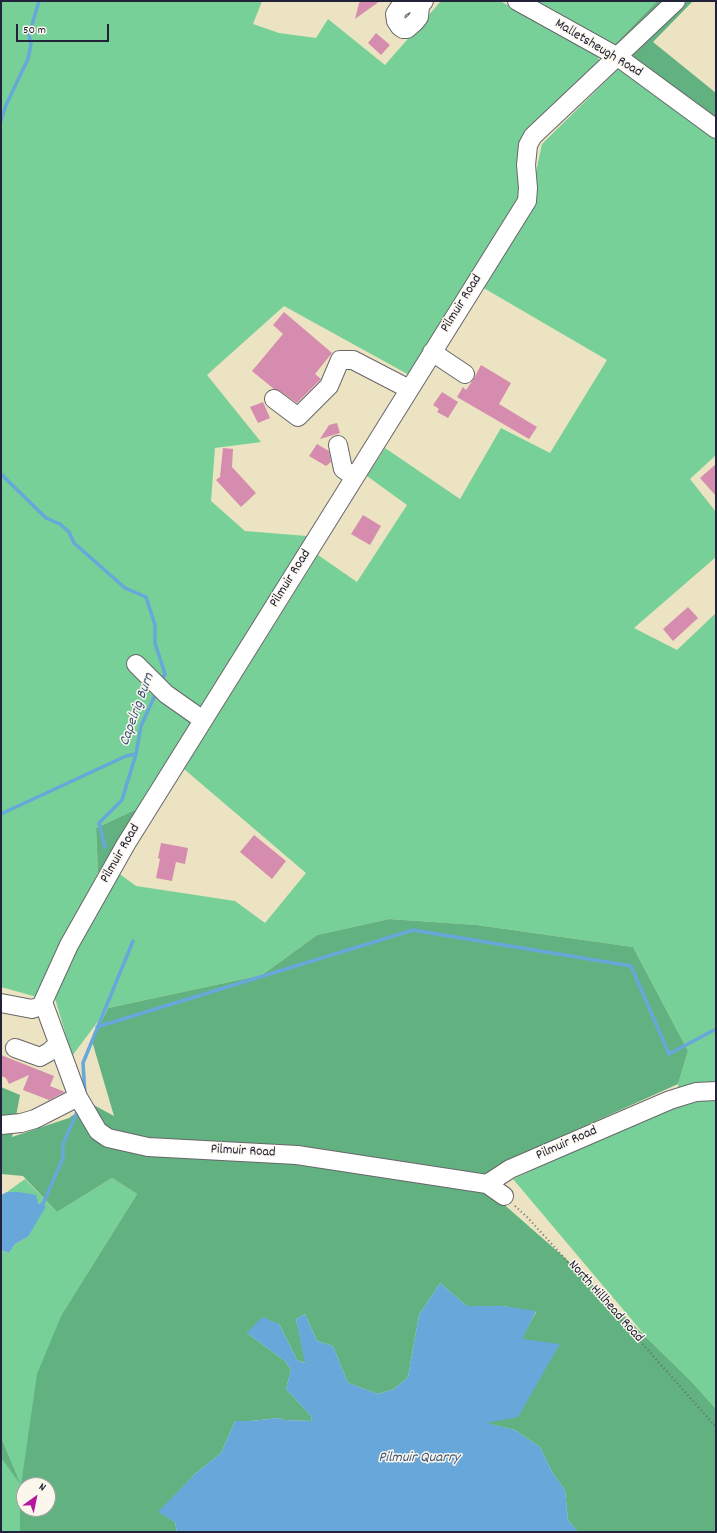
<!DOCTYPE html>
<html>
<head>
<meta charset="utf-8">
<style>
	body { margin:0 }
	#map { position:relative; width:717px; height:1533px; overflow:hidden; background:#ebe3c1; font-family:Dekko,sans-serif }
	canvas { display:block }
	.frame { position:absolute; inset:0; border:2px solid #22223b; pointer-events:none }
	.north { position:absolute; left:16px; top:1477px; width:40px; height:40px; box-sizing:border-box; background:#fbf7ec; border:1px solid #a4a2a5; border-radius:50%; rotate:33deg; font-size:11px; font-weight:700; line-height:16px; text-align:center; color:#22223b }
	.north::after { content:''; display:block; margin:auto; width:14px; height:18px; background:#b5179e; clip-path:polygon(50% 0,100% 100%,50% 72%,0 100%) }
	.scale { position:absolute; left:16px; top:24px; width:93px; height:18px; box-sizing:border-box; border:2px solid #22223b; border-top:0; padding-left:5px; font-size:12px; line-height:14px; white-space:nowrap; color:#22223b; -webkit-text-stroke:3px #fbf7ec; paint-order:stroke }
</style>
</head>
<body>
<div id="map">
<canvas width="717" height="1533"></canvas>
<div class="frame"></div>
<div class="north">N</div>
<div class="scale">50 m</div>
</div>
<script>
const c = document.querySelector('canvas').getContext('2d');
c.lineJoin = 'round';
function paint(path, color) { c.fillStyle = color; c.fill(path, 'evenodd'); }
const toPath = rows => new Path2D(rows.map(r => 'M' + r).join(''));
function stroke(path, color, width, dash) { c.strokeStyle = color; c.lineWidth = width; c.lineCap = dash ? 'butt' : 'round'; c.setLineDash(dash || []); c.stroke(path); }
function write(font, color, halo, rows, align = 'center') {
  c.font = font + ' Dekko,sans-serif'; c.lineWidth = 3; c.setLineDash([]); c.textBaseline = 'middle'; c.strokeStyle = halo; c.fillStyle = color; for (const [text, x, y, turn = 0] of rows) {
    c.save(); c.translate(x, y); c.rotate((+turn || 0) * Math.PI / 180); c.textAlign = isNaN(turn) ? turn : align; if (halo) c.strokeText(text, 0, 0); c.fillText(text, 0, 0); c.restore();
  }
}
const green = toPath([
	[1,1,262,1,253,24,279,33,316,38,328,19,385,65,441,1,500,1,596,53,600,62,520,145,523,195,411,376,284,306,207,375,261,442,215,448,211,501,245,531,307,536,309,540,139,808,96,828,98,873,37,997,1,987],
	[534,1,657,1,615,44],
	[618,69,627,70,716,140,716,455,690,479,716,512,716,557,634,628,677,650,716,613,716,1409,692,1382,648,1339,513,1179,678,1103,678,1084,688,1051,633,947,477,925,389,919,317,935,262,975,108,1008,72,1056,54,995,64,968,117,872,136,886,235,901,265,923,306,873,184,769,318,555,357,582,407,505,367,476,385,448,460,499,501,428,550,453,607,360,482,287,535,177,542,144],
	[112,1178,137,1194,62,1314,20,1496,20,1532,1,1532,1,1458,20,1483,1,1437,1,1250,9,1253,15,1244,28,1237,45,1205,38,1203,19,1192,7,1192,25,1179,57,1212]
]);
const forest = toPath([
	[657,1,693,1,653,42,716,93,716,121,615,44],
	[139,808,98,873,96,828],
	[389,919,477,925,633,947,688,1051,678,1084,507,1161,492,1194,565,1258,692,1382,716,1409,716,1532,578,1532,568,1520,565,1490,552,1472,540,1447,515,1430,485,1423,521,1339,536,1312,503,1306,467,1306,440,1283,419,1315,408,1377,394,1389,378,1394,348,1383,333,1346,317,1341,305,1314,296,1319,306,1363,297,1360,279,1324,247,1333,285,1361,291,1370,286,1389,311,1416,312,1421,284,1420,279,1418,250,1421,235,1421,221,1453,196,1473,159,1512,175,1522,177,1532,20,1532,20,1496,21,1485,1,1458,1,1437,21,1485,37,1374,62,1314,137,1194,112,1178,57,1212,23,1176,1,1174,1,1087,20,1095,12,1137,69,1118,90,1103,114,1116,92,1041,108,1008,262,975,317,935],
	[24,1485,48,1485,48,1509,24,1509]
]);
const water = toPath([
	[7,1192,19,1192,36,1195,38,1203,46,1206,28,1237,15,1244,9,1253,1,1250,1,1195],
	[440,1283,467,1306,503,1306,536,1311,522,1339,560,1344,518,1417,486,1423,515,1430,540,1447,552,1472,565,1490,568,1520,578,1532,177,1532,175,1522,158,1512,196,1473,221,1453,235,1421,250,1421,279,1418,284,1420,312,1421,311,1416,286,1389,291,1370,285,1361,247,1333,262,1317,279,1324,297,1360,305,1363,296,1319,305,1314,317,1341,333,1346,348,1383,378,1394,394,1389,408,1377,419,1315]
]);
const stream = toPath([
	[1,121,6,105,28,59,31,44,29,35,39,1],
	[1,474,46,518,60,524,69,532,74,543,125,588,146,597,155,625,155,643,165,674,161,682],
	[1,814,126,756,136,754],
	[105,847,99,823,122,800,136,754,141,726,156,693],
	[97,1027,413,930,631,966,669,1054,716,1029],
	[85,1095,83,1063,133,941],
	[40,1206,43,1204,63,1158,63,1144,78,1110]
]);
const building = toPath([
	[362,1,380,1,355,19,359,3],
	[376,33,390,45,381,55,368,43],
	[284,312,332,353,315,374,321,379,297,403,280,391,274,389,252,371,283,334,273,325],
	[481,365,511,383,499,404,537,427,529,439,457,397,463,387,466,390,473,380],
	[442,392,458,402,448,418,437,412,439,409,433,405],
	[263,402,270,418,258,423,250,407],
	[337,423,340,433,320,439,329,425],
	[317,444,329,451,331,462,326,466,309,456],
	[223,448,233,449,232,467,256,493,241,507,216,480,220,477],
	[716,464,716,496,700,478],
	[363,515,381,526,370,545,351,534],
	[688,607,698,618,673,641,663,629],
	[254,835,286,861,272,879,240,852],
	[161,843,188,848,185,864,176,862,172,881,156,878,160,859,158,858],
	[1,1055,54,1076,50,1086,65,1092,49,1100,23,1090,29,1075,9,1084,6,1078,1,1076]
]);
const path = toPath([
	[515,1206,527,1217,624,1323,716,1427]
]);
const minor = toPath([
	[517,1,618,57,716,129],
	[676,1,533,136,528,145,526,165,528,188,527,201,126,844,69,945,43,1002,78,1097,98,1131,108,1138,148,1147,297,1155,487,1184,510,1169,670,1100,696,1092,716,1091],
	[420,6,413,2,408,3,399,8,395,14,396,21,400,27,403,29,407,29,415,22,419,17,420,6,424,1],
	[432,352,465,374],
	[274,399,298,417,329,386,340,360,353,360,409,389],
	[338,445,343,469,354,477],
	[136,664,166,694,203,720],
	[1,1003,32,1009,44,1005],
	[15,1048,40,1057,49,1052,58,1044],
	[1,1125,21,1123,35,1119,78,1097],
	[487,1184,504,1196]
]);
const streetNames = [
	["Malletsheugh Road",598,49,31],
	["Pilmuir Road",462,304,-58],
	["Pilmuir Road",291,579,-58],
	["Pilmuir Road",121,854,-60],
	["Pilmuir Road",567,1144,-24],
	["Pilmuir Road",243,1152,3],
	["North Hillhead Road",605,1302,48]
];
const waterNames = [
	["Capelrig Burn",138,710,-70],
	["Pilmuir Quarry",419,1459]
];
paint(green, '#77d097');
paint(forest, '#61b280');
paint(water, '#67a7da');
stroke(stream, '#67a7da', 3.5);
paint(building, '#d68caf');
stroke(minor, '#68666a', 20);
stroke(path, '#68666a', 2, [1, 3]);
stroke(minor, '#fff', 18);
write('14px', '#22223b', '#fbf7ec', streetNames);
write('italic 15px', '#3e577b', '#fbf7ec', waterNames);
</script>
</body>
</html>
